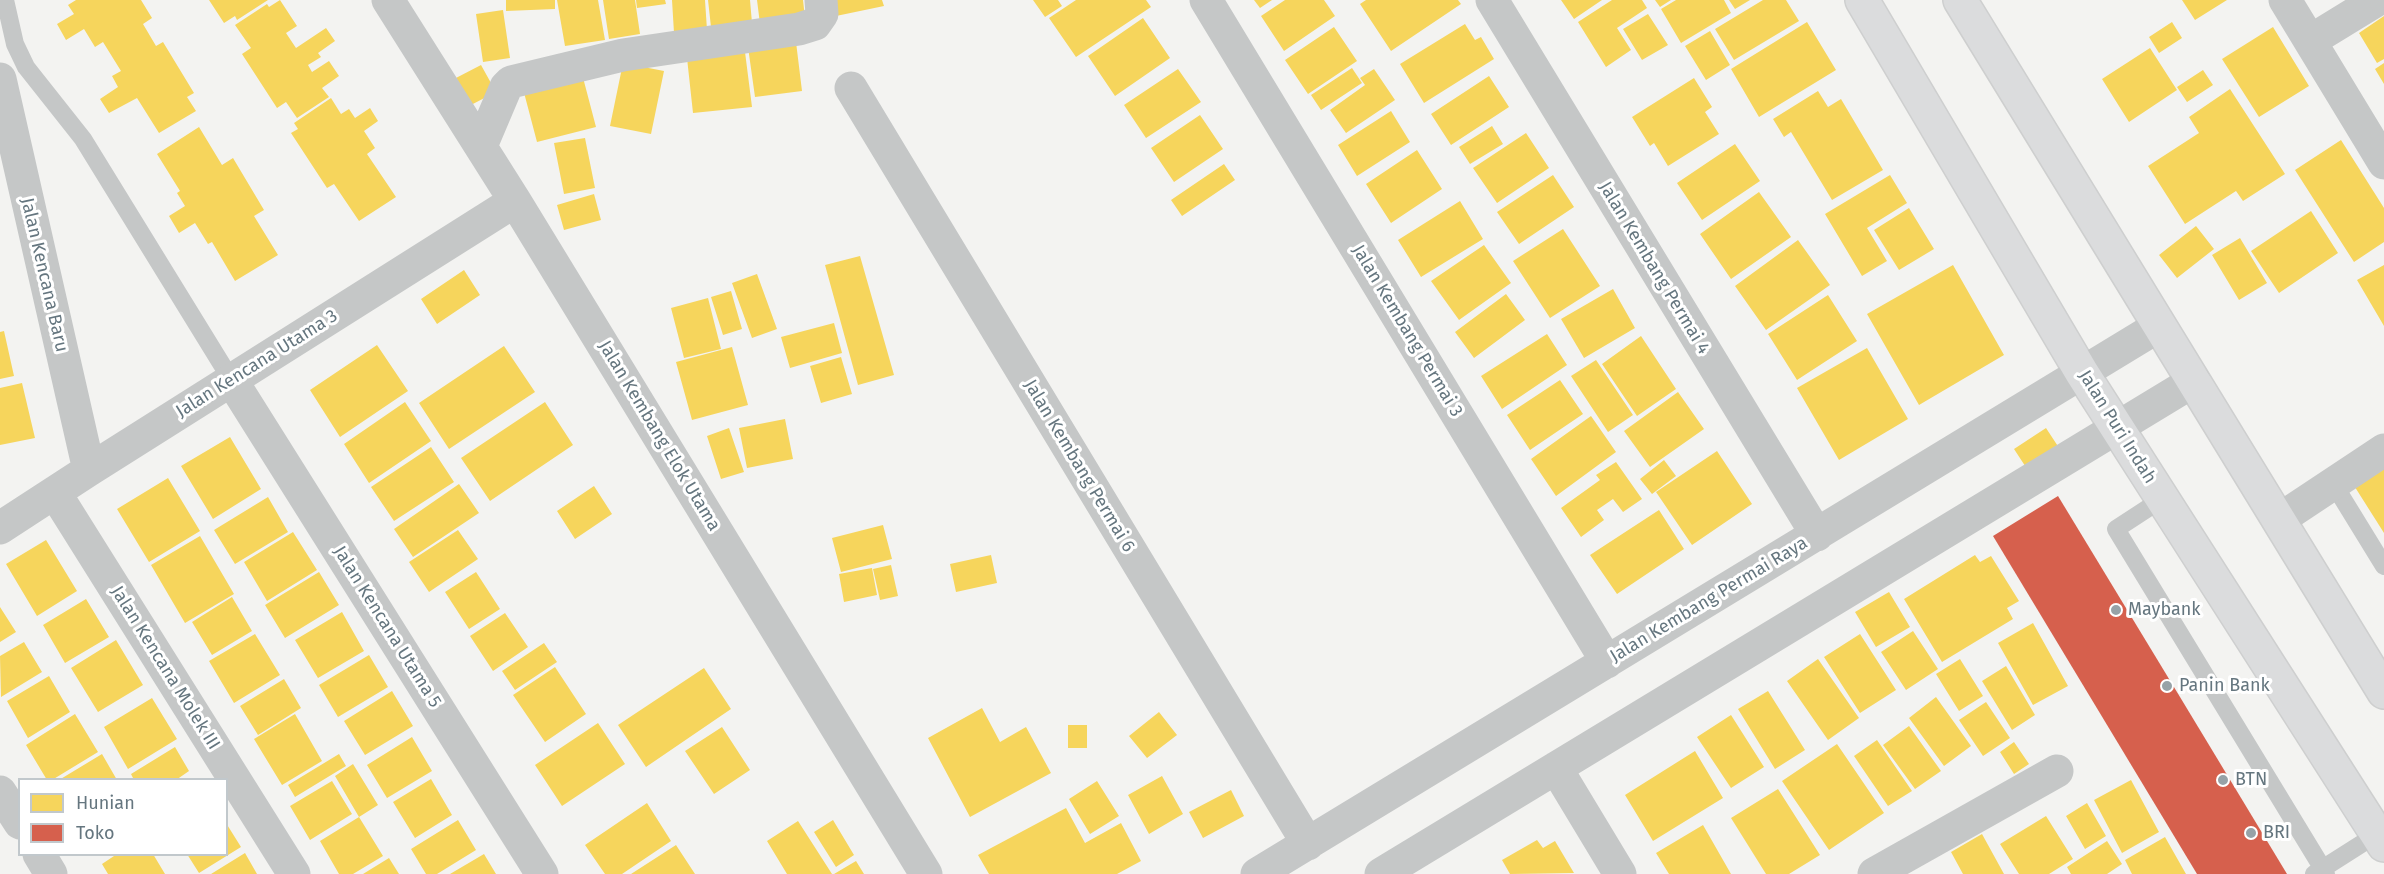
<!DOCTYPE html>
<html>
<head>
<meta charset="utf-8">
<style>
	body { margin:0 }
	#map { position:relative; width:2384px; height:874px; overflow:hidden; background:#f3f3f1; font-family:"Fira Sans",sans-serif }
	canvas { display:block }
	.legend { position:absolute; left:18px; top:778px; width:210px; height:78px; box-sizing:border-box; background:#fff; border:2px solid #c1c8cc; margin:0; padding:8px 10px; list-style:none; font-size:18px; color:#65767f }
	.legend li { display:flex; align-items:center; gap:12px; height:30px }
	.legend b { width:30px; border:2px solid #c1c8cc }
</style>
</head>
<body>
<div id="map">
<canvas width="2384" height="874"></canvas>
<ul class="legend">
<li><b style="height:16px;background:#f6d55c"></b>Hunian</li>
<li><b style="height:16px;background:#d6604d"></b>Toko</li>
</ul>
</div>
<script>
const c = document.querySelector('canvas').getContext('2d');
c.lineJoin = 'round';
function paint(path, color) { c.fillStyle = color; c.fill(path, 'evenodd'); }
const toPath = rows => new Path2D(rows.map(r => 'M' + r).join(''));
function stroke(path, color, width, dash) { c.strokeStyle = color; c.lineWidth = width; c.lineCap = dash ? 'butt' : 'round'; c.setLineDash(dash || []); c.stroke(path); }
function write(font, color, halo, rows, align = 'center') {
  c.font = font + ' "Fira Sans",sans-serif'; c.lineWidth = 6; c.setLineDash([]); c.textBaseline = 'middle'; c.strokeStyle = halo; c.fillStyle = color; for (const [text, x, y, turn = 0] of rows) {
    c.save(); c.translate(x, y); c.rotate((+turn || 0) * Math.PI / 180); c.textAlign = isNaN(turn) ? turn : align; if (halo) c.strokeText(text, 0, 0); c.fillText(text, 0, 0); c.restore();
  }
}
const homes = toPath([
	[76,0,141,0,152,18,143,24,156,46,163,42,194,93,187,97,196,111,159,133,137,98,109,113,100,99,118,87,112,76,121,71,103,42,95,47,84,29,66,40,57,24,74,14,68,5],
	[209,0,268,0,237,20,235,16,224,23],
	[280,0,297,26,286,33,296,48,326,28,335,41,318,53,321,57,308,65,312,72,329,61,339,76,322,88,329,97,297,118,286,102,277,108,242,54,251,48,235,25,267,4,269,7],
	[506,0,555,0,555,9,506,11],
	[557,0,598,0,605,40,565,46],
	[603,0,635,0,640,34,609,39],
	[636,0,665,0,666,4,637,8],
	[672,0,705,0,707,30,674,33],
	[708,0,750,0,752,23,711,27],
	[757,0,803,0,805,18,760,24],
	[833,0,882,0,884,6,836,16],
	[1033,0,1058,0,1062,6,1045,17],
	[1076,0,1146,0,1151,7,1076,57,1049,18],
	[1254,0,1272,0,1260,8],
	[1285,0,1324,0,1335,16,1284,51,1261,16],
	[1366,0,1458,0,1461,4,1391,51,1360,4],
	[1561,0,1602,0,1574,19],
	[1612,0,1642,0,1647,8,1617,28,1631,50,1606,67,1578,22],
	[1655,0,1671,0,1660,7],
	[1676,0,1724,0,1731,13,1681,43,1661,9],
	[1729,0,1750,0,1735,9],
	[1763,0,1786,0,1799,21,1734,60,1715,29],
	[2182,0,2227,0,2195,20],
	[503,10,510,58,483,62,476,14],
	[1648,14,1668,45,1642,60,1623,29],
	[2384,16,2384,59,2377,63,2359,33],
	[1143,18,1170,58,1115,96,1088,56],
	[1807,22,1836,70,1759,117,1731,69],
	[2172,22,2182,38,2159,53,2149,37],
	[1465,24,1475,40,1481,37,1494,59,1424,103,1400,64],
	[1334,27,1357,61,1308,94,1285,60],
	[2273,27,2309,86,2259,117,2222,59],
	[1710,31,1730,65,1706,80,1685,46],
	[796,42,802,91,755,97,748,47],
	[2150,48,2177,90,2129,122,2102,79],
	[745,52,752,107,693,113,687,58],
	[623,63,664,71,651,134,610,126],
	[2384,63,2384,84,2375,69],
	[481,65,496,92,469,106,454,79],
	[1352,68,1362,83,1321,110,1311,95],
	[1178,69,1201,102,1146,138,1124,105],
	[1374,69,1395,100,1346,133,1330,110,1365,85,1360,78],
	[581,70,596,127,537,142,522,85],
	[2203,70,2213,85,2187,102,2177,87],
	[1489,76,1509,107,1451,145,1431,114],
	[1694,78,1712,107,1705,112,1719,134,1668,166,1654,143,1650,146,1632,117],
	[2230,89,2285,174,2243,201,2236,191,2185,224,2148,166,2199,133,2189,117],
	[1818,91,1828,107,1841,99,1883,170,1832,200,1791,132,1784,137,1773,119],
	[331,98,341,114,349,109,355,118,370,108,378,121,364,131,375,148,367,154,396,197,359,221,334,184,327,188,291,133,298,129,294,123],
	[1391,111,1410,142,1357,176,1338,145],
	[1200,115,1223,149,1174,182,1151,148],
	[1492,126,1503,144,1470,164,1459,147],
	[199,127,222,165,233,158,264,210,254,216,278,255,235,281,212,242,208,244,195,223,179,233,169,216,185,206,177,193,180,191,157,154],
	[1526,133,1549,168,1497,203,1473,168],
	[585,138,595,188,564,194,554,143],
	[2341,140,2384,208,2384,242,2354,262,2295,170],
	[1735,144,1760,181,1702,220,1677,183],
	[1417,150,1442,189,1391,223,1366,184],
	[1224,164,1235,180,1182,216,1171,200],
	[1553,175,1574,207,1519,244,1497,212],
	[1890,175,1907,203,1867,228,1887,261,1862,276,1825,214],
	[1759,192,1791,237,1731,279,1700,234],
	[594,194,601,220,564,230,557,205],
	[1460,201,1483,239,1421,277,1398,240],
	[1909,208,1934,249,1899,270,1874,230],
	[2311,211,2338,253,2279,293,2251,251],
	[2196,226,2214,249,2177,278,2159,255],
	[1563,229,1600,286,1550,318,1513,261],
	[2240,238,2267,283,2239,300,2212,255],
	[1798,240,1830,285,1766,330,1735,286],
	[1484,245,1511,283,1459,320,1431,281],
	[860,256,894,375,858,385,825,265],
	[1953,265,2004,355,1919,405,1867,314],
	[2384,265,2384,326,2357,280],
	[464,270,480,295,437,324,421,299],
	[757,274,777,329,752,338,732,283],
	[1613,289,1635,328,1584,358,1561,319],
	[731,291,742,329,723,335,711,297],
	[1506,294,1525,320,1474,358,1455,332],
	[1828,295,1857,341,1797,380,1768,334],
	[708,298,721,349,684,358,671,308],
	[834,323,842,353,790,368,781,337],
	[4,331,14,376,0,379,0,332],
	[1547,334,1567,365,1502,409,1481,376],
	[1641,336,1676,389,1637,416,1602,364],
	[377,345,408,391,340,437,310,390],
	[504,346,535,392,449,449,419,403],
	[732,347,748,405,692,420,676,362],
	[1867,348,1908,419,1839,460,1797,388],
	[841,357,852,394,821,403,810,366],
	[1596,360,1633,415,1608,432,1571,376],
	[1560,380,1583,414,1530,450,1507,415],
	[22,383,35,438,0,445,0,388],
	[1678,392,1704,429,1650,467,1624,431],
	[405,402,431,441,369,483,344,444],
	[545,402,573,445,490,501,461,458],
	[1591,416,1616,452,1556,496,1531,459],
	[785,419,793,459,747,468,739,428],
	[729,428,744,472,721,479,707,436],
	[2046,428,2065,457,2033,478,2014,449],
	[230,437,261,489,213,519,181,466],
	[431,447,454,482,394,521,371,487],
	[1717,451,1752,504,1692,545,1656,492],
	[1664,460,1676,476,1652,494,1640,479],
	[1616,462,1642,499,1623,512,1613,499,1597,510,1604,520,1581,537,1561,508,1600,480,1596,475],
	[2384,465,2384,533,2353,484],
	[168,478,200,531,149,562,117,509],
	[459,484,479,513,413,557,394,529],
	[594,486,612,514,575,539,557,511],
	[268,497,288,532,235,564,214,530],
	[1659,510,1684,549,1617,594,1590,555],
	[883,525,892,559,841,572,832,538],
	[458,530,478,559,429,592,409,562],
	[293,532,317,570,267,601,244,562],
	[200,536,234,594,185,623,151,565],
	[46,540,77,591,37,616,6,564],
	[991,555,997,583,956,592,950,564],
	[1975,555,1980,562,1991,556,2019,601,2007,608,2013,619,1942,662,1904,599],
	[891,565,898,596,880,600,873,569],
	[872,568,877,595,844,602,839,574],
	[319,572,339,605,285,638,265,605],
	[476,572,500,609,469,629,445,592],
	[1889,592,1910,627,1876,647,1855,612],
	[232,597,252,631,212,655,192,622],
	[86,599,109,637,65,663,43,625],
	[0,607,16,632,0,642],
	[342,612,364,651,318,678,295,640],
	[505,613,528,647,493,671,470,636],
	[2033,623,2068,686,2033,705,1998,643],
	[1913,631,1938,669,1906,690,1881,652],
	[255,634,280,675,234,703,209,661],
	[1860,634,1896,690,1860,713,1824,657],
	[116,640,143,685,98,712,71,668],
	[24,642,42,672,1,697,0,656],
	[544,643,557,662,515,690,502,671],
	[369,655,388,687,338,717,319,685],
	[1818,659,1859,718,1828,740,1787,681],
	[1960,659,1983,696,1959,711,1936,674],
	[2006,666,2035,715,2012,730,1982,681],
	[555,667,586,714,545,742,513,695],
	[704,668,731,709,646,767,618,725],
	[49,676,70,712,28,738,7,701],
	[284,679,301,708,258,735,240,706],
	[392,691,413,726,365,755,344,721],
	[1768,691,1805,750,1775,769,1738,709],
	[1936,697,1971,746,1944,766,1909,718],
	[152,698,177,739,128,769,104,727],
	[1986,702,2010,738,1983,756,1959,720],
	[982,708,1000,742,1026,727,1051,773,970,817,928,738],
	[1159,712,1177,735,1147,758,1129,736],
	[75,714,98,752,52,780,47,780,26,745],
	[295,714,322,761,282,785,254,739],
	[1731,715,1764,767,1731,788,1697,737],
	[598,723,625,764,562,806,535,765],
	[1068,725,1087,725,1087,748,1068,748],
	[1909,726,1941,771,1915,789,1883,745],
	[722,727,750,770,714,794,685,751],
	[412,737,432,771,387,798,367,765],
	[1877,740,1912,791,1888,806,1854,756],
	[2014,742,2029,764,2014,774,2000,752],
	[1837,744,1884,813,1829,850,1782,781],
	[175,747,189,771,176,780,134,780,131,774],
	[1695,751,1723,798,1653,841,1625,795],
	[102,754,117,780,59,780],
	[339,754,346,766,295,797,288,785],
	[353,764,378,805,359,817,335,776],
	[1162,776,1183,814,1149,834,1128,795],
	[431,779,452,815,415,838,393,802],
	[2131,780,2159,832,2122,853,2094,800],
	[332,781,352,814,310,840,290,806],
	[1097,781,1119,816,1090,834,1069,799],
	[1778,789,1820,855,1789,874,1766,874,1731,818],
	[1231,790,1244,816,1203,838,1189,812],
	[647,803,671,841,622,874,605,874,585,845],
	[2087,803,2106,836,2085,849,2066,816],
	[1066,808,1085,843,1121,823,1141,861,1117,874,989,874,978,855],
	[2046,816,2073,859,2049,874,2019,874,2000,844],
	[359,817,383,856,353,874,339,874,320,841],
	[458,820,476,850,437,874,426,874,411,849],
	[833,820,854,855,836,867,814,832],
	[798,821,832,874,787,874,767,841],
	[226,823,241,847,199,873,187,854,226,854],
	[1703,825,1731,874,1669,874,1656,853],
	[1982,834,2004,874,1963,874,1951,852],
	[2165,837,2186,874,2132,874,2125,860],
	[1537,840,1543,848,1555,841,1574,873,1510,874,1502,860],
	[2107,841,2122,864,2107,874,2071,874,2067,867],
	[676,845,695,874,631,874],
	[245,853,257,874,211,874],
	[117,854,153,854,165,874,108,874,102,864],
	[484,854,496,874,450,874],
	[389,858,399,874,363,874],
	[856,861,864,874,834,874]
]);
const shops = toPath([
	[2058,496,2180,697,2287,874,2197,874,1993,536]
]);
const service = toPath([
	[5,0,15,44,26,67,83,139,232,381],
	[2333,483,2384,566],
	[2162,499,2116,529,2326,874],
	[2314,874,2377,834]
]);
const minor = toPath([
	[388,0,515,201,926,874],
	[1206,0,1607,662],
	[1492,0,1817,535],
	[2285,0,2384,163],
	[2310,41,2377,0],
	[0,79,89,470],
	[851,88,1308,844],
	[481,146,506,87,511,82,623,55,799,29,815,24,822,14,821,0],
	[232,381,542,874],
	[55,493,294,874],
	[2280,519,2384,450],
	[0,528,89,470,515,201],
	[1556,768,1620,874],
	[0,792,20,823],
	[39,854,51,874],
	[1257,874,2159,326],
	[1381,874,2194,381],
	[1874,874,2057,771]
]);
const secondary = toPath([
	[1862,0,2082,373,2384,845],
	[1960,0,2384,692]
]);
const markers = [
	[2116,610,6,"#97a2a7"],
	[2167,686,6,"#97a2a7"],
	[2223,780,6,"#97a2a7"],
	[2251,833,6,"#97a2a7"]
];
const streetNames = [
	["Jalan Kembang Permai 4",1654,268,59],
	["Jalan Kencana Baru",44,275,77],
	["Jalan Kembang Permai 3",1407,331,59],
	["Jalan Kencana Utama 3",257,364,-32],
	["Jalan Puri Indah",2117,427,58],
	["Jalan Kembang Elok Utama",659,436,59],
	["Jalan Kembang Permai 6",1079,466,59],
	["Jalan Kembang Permai Raya",1709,600,-31],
	["Jalan Kencana Utama 5",387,627,58],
	["Jalan Kencana Molek III",165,668,58]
];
const poiNames = [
	["Maybank",2128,610],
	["Panin Bank",2179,686],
	["BTN",2235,780],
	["BRI",2263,833]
];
paint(homes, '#f6d55c');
paint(shops, '#d6604d');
stroke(secondary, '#cecfcf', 36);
stroke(service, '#c5c7c7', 18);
stroke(minor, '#c5c7c7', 33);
stroke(secondary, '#dbdcdd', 33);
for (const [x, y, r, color] of markers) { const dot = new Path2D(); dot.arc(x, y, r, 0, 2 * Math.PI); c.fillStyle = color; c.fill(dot); stroke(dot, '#fff', 2); }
write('18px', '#65767f', '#fff', streetNames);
write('18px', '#65767f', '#fff', poiNames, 'left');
</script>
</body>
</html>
